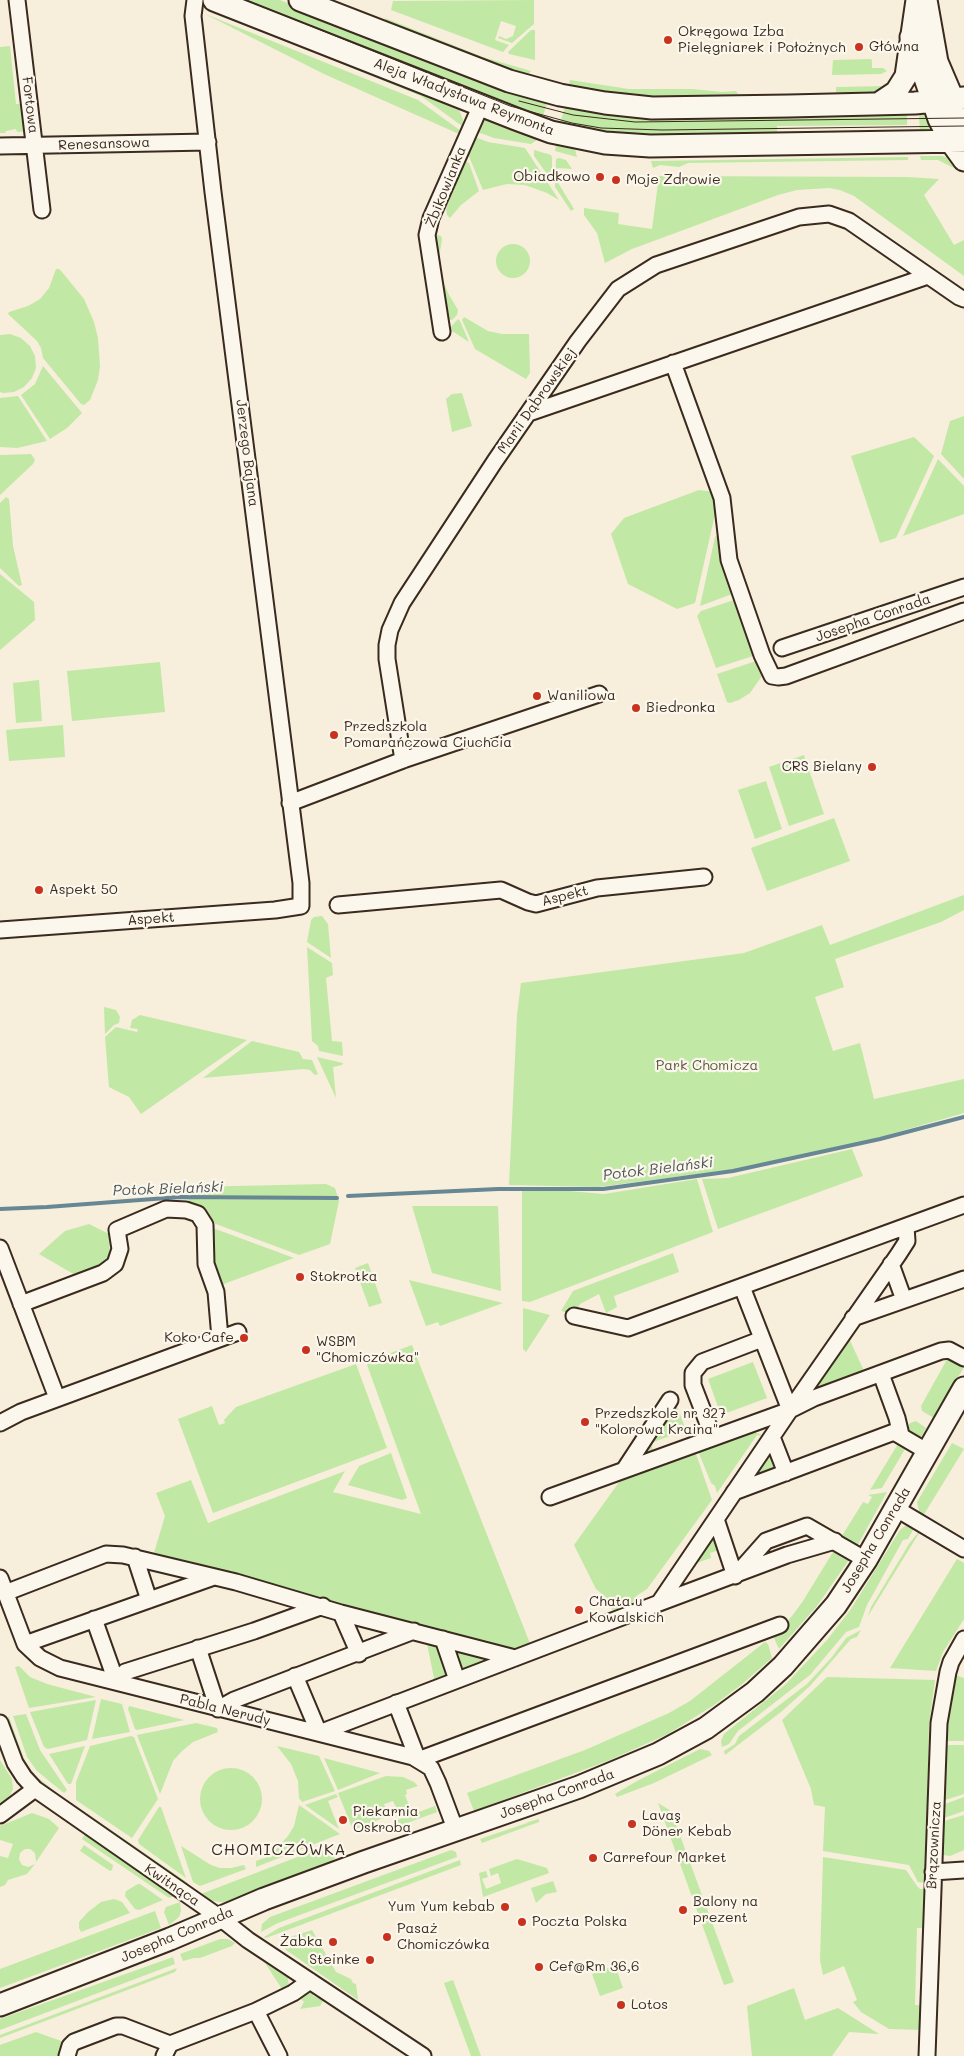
<!DOCTYPE html>
<html>
<head>
<meta charset="utf-8">
<style>
	body { margin:0 }
	canvas { display:block; background:#f7eedb }
</style>
</head>
<body>
<canvas width="964" height="2056"></canvas>
<script>
const c = document.querySelector('canvas').getContext('2d');
c.lineJoin = 'round';
function paint(path, color) { c.fillStyle = color; c.fill(path, 'evenodd'); }
const toPath = rows => new Path2D(rows.map(r => 'M' + r).join(''));
function stroke(path, color, width, dash) { c.strokeStyle = color; c.lineWidth = width; c.lineCap = dash ? 'butt' : 'round'; c.setLineDash(dash || []); c.stroke(path); }
function write(font, color, halo, rows, align = 'center') {
  c.font = font + ' Mali,sans-serif'; c.lineWidth = 4.5; c.setLineDash([]); c.textBaseline = 'middle'; c.strokeStyle = halo; c.fillStyle = color; for (const [text, x, y, turn = 0] of rows) {
    c.save(); c.translate(x, y); c.rotate((+turn || 0) * Math.PI / 180); c.textAlign = isNaN(turn) ? turn : align; if (halo) c.strokeText(text, 0, 0); c.fillText(text, 0, 0); c.restore();
  }
}
const green = toPath([
	[233,0,280,0,419,56,548,100,541,122],
	[534,0,534,24,512,43,498,38,499,36,506,39,513,36,516,26,501,21,495,40,509,45,503,52,391,10,393,1],
	[207,9,458,107,463,120,462,126,421,96],
	[205,14,418,100,461,131,459,134,324,74],
	[385,18,483,57,531,71,526,77,386,24],
	[531,30,535,30,535,60,509,54,508,52],
	[10,46,16,104,25,104,29,131,17,132,16,129,6,131,5,133,0,133,0,47],
	[870,59,872,60,872,68,883,68,887,71,881,74,832,75,833,60],
	[570,80,629,89,692,89,722,92,736,91,738,94,691,99,636,96,568,88],
	[888,86,878,96,836,92,836,87],
	[566,103,907,111,907,125,777,126,777,138,635,139,559,127],
	[919,111,930,116,933,125,929,132,920,137],
	[485,118,538,138,537,140,531,144,494,138,475,131,480,120],
	[475,137,488,142,525,148,559,200,547,193,525,185,507,184,483,190,468,154],
	[556,144,575,149,577,157,555,151],
	[534,150,551,155,552,158,552,181,534,156],
	[920,156,941,156,950,158,963,169,960,171,938,160,921,160],
	[908,157,908,160,688,163,679,167,660,165,653,168,651,161],
	[559,158,566,160,572,169,558,168,557,181,574,209,571,211,555,187,556,159],
	[465,161,469,163,479,191,461,205,450,218,447,215,446,209],
	[659,176,907,177,939,179,924,195,954,245,964,240,964,276,854,196,840,190,829,188,797,190,778,195,632,249,605,263,597,233,584,215,584,208,619,213,618,224,652,229],
	[435,234,441,236,442,239,439,258,443,281,448,293,458,310,457,315,452,320,445,318,432,235],
	'496 261a17 17 0 1 1 34 0a17 17 0 1 1-34 0Z',
	[56,269,59,269,62,272,84,299,94,322,98,338,100,366,98,380,90,400,84,405,81,404,43,358,41,348,37,341,8,314,9,312,28,306,40,299,49,288],
	[464,317,488,331,502,334,529,334,530,373,526,379,475,349,462,320],
	[458,319,460,321,469,342,449,329],
	[10,334,21,338,30,346,35,356,36,368,32,378,24,387,14,392,3,393,0,392,0,335],
	[43,366,82,413,67,428,50,439,21,395,35,384],
	[462,393,472,426,452,432,446,399,452,394],
	[18,396,47,441,17,448,0,447,0,398],
	[964,416,964,479,941,454,950,421],
	[914,437,934,456,896,538,880,543,851,456],
	[31,454,35,460,33,464,0,495,0,455],
	[938,459,964,486,964,514,903,536],
	[699,490,715,492,718,501,695,603,677,609,628,584,611,534,624,518],
	[6,497,9,499,13,546,22,585,19,586,0,568,0,503],
	[720,533,735,593,700,606,715,537],
	[0,574,34,602,35,620,0,650],
	[737,599,756,655,716,668,697,616,701,611],
	[759,660,764,673,750,693,739,700,730,703,727,702,717,674],
	[160,662,165,712,72,721,67,671],
	[39,680,42,721,16,723,13,683],
	[63,725,65,757,9,761,6,730],
	[804,755,824,814,789,826,769,767],
	[766,781,782,829,755,839,738,790],
	[834,818,850,861,767,891,751,848],
	[964,895,964,910,941,922,835,959,844,987,815,997,833,1051,860,1043,874,1099,964,1079,964,1113,856,1144,746,1168,598,1187,509,1185,517,1015,521,983,744,953,822,925,830,945],
	[322,916,328,924,331,958,307,942,311,920,314,917],
	[307,947,332,963,333,975,326,978,332,1041,342,1042,343,1056,319,1051,318,1046,312,1041],
	[104,1007,116,1010,120,1017,119,1023,114,1025,105,1034],
	[140,1015,247,1040,141,1114,129,1097,109,1087,105,1037,116,1027,137,1032,138,1029,130,1028,132,1020],
	[252,1041,299,1052,303,1059,312,1060,318,1074,315,1075,310,1070,304,1069,203,1078],
	[317,1057,343,1063,342,1065,333,1067,336,1098],
	[852,1149,863,1176,718,1229,702,1179,728,1178],
	[697,1179,713,1232,530,1302,522,1301,522,1187,604,1194],
	[326,1184,335,1188,339,1201,330,1244,299,1255,208,1221,189,1207,188,1191,190,1187],
	[412,1206,498,1206,501,1291,432,1273],
	[89,1224,109,1234,110,1256,107,1262,100,1267,77,1276,39,1254,65,1231],
	[210,1227,294,1258,221,1285,213,1264],
	[673,1253,679,1272,614,1296,617,1307,606,1313,599,1294,580,1304,575,1314,561,1311,573,1291],
	[368,1263,382,1303,369,1307,355,1268],
	[409,1280,503,1303,440,1326,438,1322,426,1326],
	[523,1308,550,1315,526,1352,523,1349],
	[847,1334,865,1373,809,1393],
	[412,1345,531,1646,516,1652,153,1556,165,1516,156,1493,191,1480,208,1523,345,1471,333,1492,421,1514,366,1362],
	[950,1354,964,1362,964,1367,934,1418,922,1411,921,1406],
	[753,1362,767,1398,721,1415,708,1379],
	[356,1364,387,1448,213,1513,178,1419,212,1406,219,1425,225,1423,224,1420,236,1407],
	[676,1404,686,1430,651,1443,654,1454,635,1458],
	[916,1421,926,1428,919,1441,905,1432,910,1423],
	[751,1431,768,1437,757,1435,717,1493,715,1486,711,1483,696,1446],
	[901,1439,908,1444,882,1488,870,1490],
	[952,1443,964,1449,923,1516,919,1512,917,1502],
	[694,1448,712,1500,647,1589,636,1596,636,1601,613,1611,609,1600,596,1589,574,1545,627,1471],
	[391,1453,407,1498,402,1500,348,1485,359,1466],
	[768,1454,772,1455,779,1468,776,1473,753,1477],
	[887,1492,856,1548,840,1539,863,1502,868,1504,872,1497,868,1495],
	[909,1525,914,1528,908,1539,903,1540,867,1605,859,1627,846,1632,810,1675,738,1731,729,1744,722,1747,721,1741,724,1734,786,1684,827,1640,851,1609,900,1530,905,1526],
	[920,1530,921,1530,868,1616,871,1607,909,1544],
	[716,1537,719,1550,710,1553,711,1558,691,1565,709,1539],
	[836,1547,851,1557,817,1606,779,1649,773,1636,792,1616,803,1601],
	[957,1559,964,1563,964,1619,943,1652,936,1671,890,1668],
	[861,1630,857,1637,851,1639,810,1686,781,1712,725,1755,724,1751,735,1744,739,1736,807,1684,832,1657,846,1638],
	[426,1639,436,1641,449,1675,447,1678,435,1683],
	[765,1642,768,1644,772,1658,741,1685,714,1705,668,1734,610,1760,474,1811,467,1793,585,1750,669,1713,690,1701],
	[449,1645,496,1661,459,1674],
	[19,1666,30,1677,47,1684,96,1697,29,1708,15,1667],
	[955,1675,964,1678,964,1741,946,1741,948,1702],
	[827,1677,935,1680,929,1725,925,1883,918,1882,909,1865,823,1851,825,1807,814,1805,811,1789,782,1720],
	[101,1699,122,1704,130,1732,92,1739],
	[96,1700,87,1740,48,1749,44,1747,30,1712],
	[129,1706,184,1720,137,1730,135,1729,128,1709],
	[26,1714,40,1750,67,1790,64,1793,37,1771,27,1757,13,1716],
	[5,1717,9,1717,26,1764,37,1777,62,1797,63,1801,38,1782,29,1773,22,1762],
	[196,1723,217,1728,218,1732,193,1742,181,1752,173,1761,160,1794,137,1735],
	[131,1736,134,1737,158,1799,132,1838,76,1800,76,1782,90,1746],
	[946,1745,964,1745,964,1794,945,1800],
	[85,1746,71,1784,68,1784,49,1754],
	[277,1746,319,1756,335,1791,302,1802,299,1798,298,1781,291,1764],
	[700,1749,709,1751,712,1755,654,1783,617,1797,615,1794,637,1781],
	[324,1758,380,1773,338,1790],
	[0,1760,12,1779,13,1789,9,1797,12,1800,0,1808],
	'200 1799a31 31 0 1 1 62 0a31 31 0 1 1-62 0Z',
	[386,1776,403,1777,414,1782,418,1786,406,1790,407,1794,405,1795,410,1808,396,1813,395,1811,397,1809,393,1801,384,1804,388,1816,353,1830,338,1793],
	[336,1794,338,1797,328,1801,339,1829,305,1805],
	[964,1797,964,1811,944,1818,945,1804],
	[72,1803,188,1883,189,1888,69,1805],
	[658,1803,671,1811,734,1982,724,1985],
	[299,1805,340,1834,256,1867,256,1861,270,1856,288,1836,294,1826],
	[435,1806,437,1812,399,1826,397,1820],
	[159,1807,161,1807,186,1878,139,1844,138,1840],
	[32,1813,49,1819,59,1828,36,1862,35,1853,30,1849,25,1849,20,1853,19,1859,22,1865,28,1867,35,1864,27,1874,8,1880,5,1885,0,1887,0,1856,8,1858,13,1844,0,1840,0,1826],
	[964,1815,964,1850,950,1856,943,1855,944,1821],
	[539,1819,539,1822,482,1843,480,1839,527,1823,528,1822],
	[86,1833,176,1895,169,1898,82,1839],
	[84,1845,113,1865,112,1870,110,1871,80,1851],
	[181,1846,211,1865,220,1868,231,1868,244,1865,246,1869,200,1886,193,1882],
	[321,1848,332,1854,335,1859,319,1868,227,1903,209,1900,201,1894],
	[451,1850,456,1852,457,1857,278,1923,261,1932,262,1924,270,1917],
	[823,1857,906,1870,917,1886,920,1889,925,1889,925,1928,917,1928,915,2005,923,2005,921,2030,889,2029,861,2012,853,2002,857,2000,844,1966,823,1975,820,1960],
	[517,1859,547,1868,549,1873,483,1897,479,1873,486,1871,488,1877,482,1879,486,1889,501,1883,498,1873,491,1876,489,1869],
	[460,1860,461,1865,266,1938,264,1937,279,1928],
	[553,1881,557,1892,546,1894,536,1903,531,1888],
	[138,1884,140,1884,163,1900,139,1910,135,1909,125,1896,126,1891],
	[114,1899,122,1902,130,1913,81,1932,79,1928,79,1922,88,1912,101,1902],
	[180,1902,181,1911,179,1917,169,1925,164,1912,166,1907],
	[155,1911,161,1928,0,1988,0,1969],
	[312,1930,336,1972,351,1979,353,1983,356,1984,358,2000,286,1950,281,1940],
	[220,1939,228,1939,235,1943,232,1946,200,1958,194,1958,183,1961,180,1954],
	[173,1957,175,1964,0,2030,0,2019],
	[265,1963,288,1978,289,1986,284,1992],
	[615,1965,623,1988,600,1996,592,1974],
	[177,1968,175,1972,0,2038,0,2035],
	[453,1980,481,2056,471,2056,444,1983],
	[794,1988,805,2020,838,2008,879,2034,849,2032,832,2056,752,2056,747,2006],
	[308,1992,314,1992,313,1996,324,2000,320,2006,300,2009,304,2002,300,1998,294,2003,291,2001],
	[36,2032,64,2042,62,2056,0,2056,0,2045]
]);
const stream = toPath([
	[348,1196,498,1189,603,1189,733,1171,880,1139,964,1117],
	[0,1209,47,1207,180,1197,337,1198]
]);
const street = toPath([
	[17,0,42,210],
	[0,146,208,142],
	[442,332,427,235,431,218,481,105],
	[673,363,722,498,729,560,762,655,772,676,778,677,786,676,964,611],
	[529,413,928,276],
	[782,648,964,587],
	[403,760,387,659,387,645,390,630,402,603,495,461,578,341,618,289,656,265,799,217,829,214,849,221,959,297,964,299],
	[290,803,403,760,599,694],
	[338,905,501,890,528,902,536,904,597,888,704,877],
	[0,930,275,910,301,906,301,883,213,192,193,16,195,0],
	[0,1248,57,1398],
	[891,1264,904,1300],
	[742,1287,790,1410,814,1398,941,1351,949,1350,964,1358],
	[21,1304,103,1273,115,1264,120,1249,117,1230,166,1209,186,1210,198,1214,205,1225,206,1264,216,1292,220,1338],
	[574,1316,628,1328,964,1205],
	[853,1318,964,1279],
	[881,1374,897,1418,901,1435],
	[0,1423,21,1412,238,1332],
	[713,1437,693,1385,693,1373,702,1362,762,1339],
	[772,1437,786,1473],
	[624,1470,670,1400],
	[734,1492,894,1432,928,1452],
	[550,1497,790,1410],
	[895,1508,964,1549],
	[716,1519,735,1576,766,1541,807,1526,866,1560],
	[135,1557,149,1600],
	[0,1578,25,1644,40,1658,60,1668,413,1757,431,1768,438,1783,456,1831],
	[5,1593,106,1554,123,1555,236,1582,341,1613,515,1658],
	[659,1603,787,1555,835,1541],
	[341,1613,359,1654],
	[94,1619,116,1681,125,1672,254,1631,323,1606],
	[443,1639,457,1680],
	[25,1644,214,1577],
	[198,1648,218,1709,234,1700,414,1631],
	[295,1676,319,1733,659,1603,790,1410,898,1255,907,1241,906,1227],
	[396,1703,418,1760,780,1625],
	[0,1723,15,1763,24,1777,35,1789,219,1917,248,1940,423,2056],
	[0,1815,35,1789],
	[933,1872,964,1870],
	[67,2056,70,2046,74,2042,116,2026,123,2026,170,2044],
	[164,2056,170,2044,256,2011],
	[279,2056,256,2011,293,1993,310,1981],
	[927,2056,939,1723,948,1672,951,1662,964,1639]
]);
const secondary = toPath([
	[214,0,516,119,551,132,605,143,650,146,964,141],
	[300,0,509,81,560,95,605,103,652,108,789,106,915,103,964,98],
	[926,0,937,62,964,125],
	[911,37,939,119,951,142,964,160],
	[878,104,896,92,906,76,917,0],
	[0,2005,170,1939,264,1899,364,1862,579,1787,658,1754,706,1728,755,1692,783,1666,836,1605,866,1560,964,1388]
]);
const tram = toPath([
	[246,0,510,106,572,123,601,128,662,130,964,126],
	[519,101,573,115,635,122,964,118]
]);
const markers = [
	[668,40,5,"#c8321e"],
	[859,47,5,"#c8321e"],
	[600,177,5,"#c8321e"],
	[616,180,5,"#c8321e"],
	[537,696,5,"#c8321e"],
	[636,708,5,"#c8321e"],
	[334,735,5,"#c8321e"],
	[872,767,5,"#c8321e"],
	[39,890,5,"#c8321e"],
	[300,1277,5,"#c8321e"],
	[244,1338,5,"#c8321e"],
	[306,1350,5,"#c8321e"],
	[585,1422,5,"#c8321e"],
	[579,1610,5,"#c8321e"],
	[343,1820,5,"#c8321e"],
	[632,1824,5,"#c8321e"],
	[593,1858,5,"#c8321e"],
	[505,1907,5,"#c8321e"],
	[683,1910,5,"#c8321e"],
	[522,1922,5,"#c8321e"],
	[387,1937,5,"#c8321e"],
	[333,1942,5,"#c8321e"],
	[370,1960,5,"#c8321e"],
	[539,1967,5,"#c8321e"],
	[621,2005,5,"#c8321e"]
];
const poiNames = [
	["Okręgowa Izba",678,32],
	["Pielęgniarek i Położnych",678,48],
	["Główna",869,47],
	["Obiadkowo",590,177,"right"],
	["Moje Zdrowie",626,180],
	["Waniliowa",547,696],
	["Biedronka",646,708],
	["Przedszkola",344,727],
	["Pomarańczowa Ciuchcia",344,743],
	["CRS Bielany",862,767,"right"],
	["Aspekt 50",49,890],
	["Stokrotka",310,1277],
	["Koko Cafe",234,1338,"right"],
	["WSBM",316,1342],
	["\"Chomiczówka\"",316,1358],
	["Przedszkole nr 327",595,1414],
	["\"Kolorowa Kraina\"",595,1430],
	["Chata u",589,1602],
	["Kowalskich",589,1618],
	["Piekarnia",353,1812],
	["Oskroba",353,1828],
	["Lavaş",642,1816],
	["Döner Kebab",642,1832],
	["Carrefour Market",603,1858],
	["Balony na",693,1902],
	["prezent",693,1918],
	["Yum Yum kebab",495,1907,"right"],
	["Poczta Polska",532,1922],
	["Pasaż",397,1929],
	["Chomiczówka",397,1945],
	["Żabka",323,1942,"right"],
	["Steinke",360,1960,"right"],
	["Cef@Rm 36,6",549,1967],
	["Lotos",631,2005]
];
const streetNames = [
	["Aleja Władysława Reymonta",464,97,21],
	["Fortowa",30,105,83],
	["Renesansowa",104,144,-2],
	["Żbikowianka",446,187,-68],
	["Marii Dąbrowskiej",537,401,-55],
	["Jerzego Bajana",247,453,83],
	["Josepha Conrada",873,618,-19],
	["Aspekt",565,896,-14],
	["Aspekt",151,919,-4],
	["Josepha Conrada",876,1540,-59],
	["Pabla Nerudy",225,1710,14],
	["Josepha Conrada",557,1794,-20],
	["Brązownicza",934,1845,-87],
	["Kwitnąca",172,1885,34],
	["Josepha Conrada",177,1935,-23]
];
const parkNames = [
	["Park Chomicza",707,1066]
];
const waterNames = [
	["Potok Bielański",658,1169,-7],
	["Potok Bielański",168,1189,-2]
];
const quarterNames = [
	["CHOMICZÓWKA",279,1850]
];
paint(green, '#c1e9a5');
stroke(stream, '#678795', 4);
stroke(street, '#3b2a1e', 19);
stroke(secondary, '#3b2a1e', 25);
stroke(street, '#fbf7ec', 15);
stroke(secondary, '#fbf7ec', 21);
stroke(tram, '#3b2a1e', 1);
for (const [x, y, r, color] of markers) { const dot = new Path2D(); dot.arc(x, y, r, 0, 2 * Math.PI); c.fillStyle = color; c.fill(dot); stroke(dot, '#fbf7ec', 2); }
write('14px', '#3b2a1e', '#fbf7ec', poiNames, 'left');
write('14px', '#3b2a1e', '#fbf7ec', streetNames);
write('14px', '#5c5a40', '#fbf7ec', parkNames);
write('italic 15px', '#51585a', '#fbf7ec', waterNames);
c.letterSpacing = '1px';
write('16px', '#3b2a1e', '#fbf7ec', quarterNames);
c.letterSpacing = '0px';
</script>
</body>
</html>
